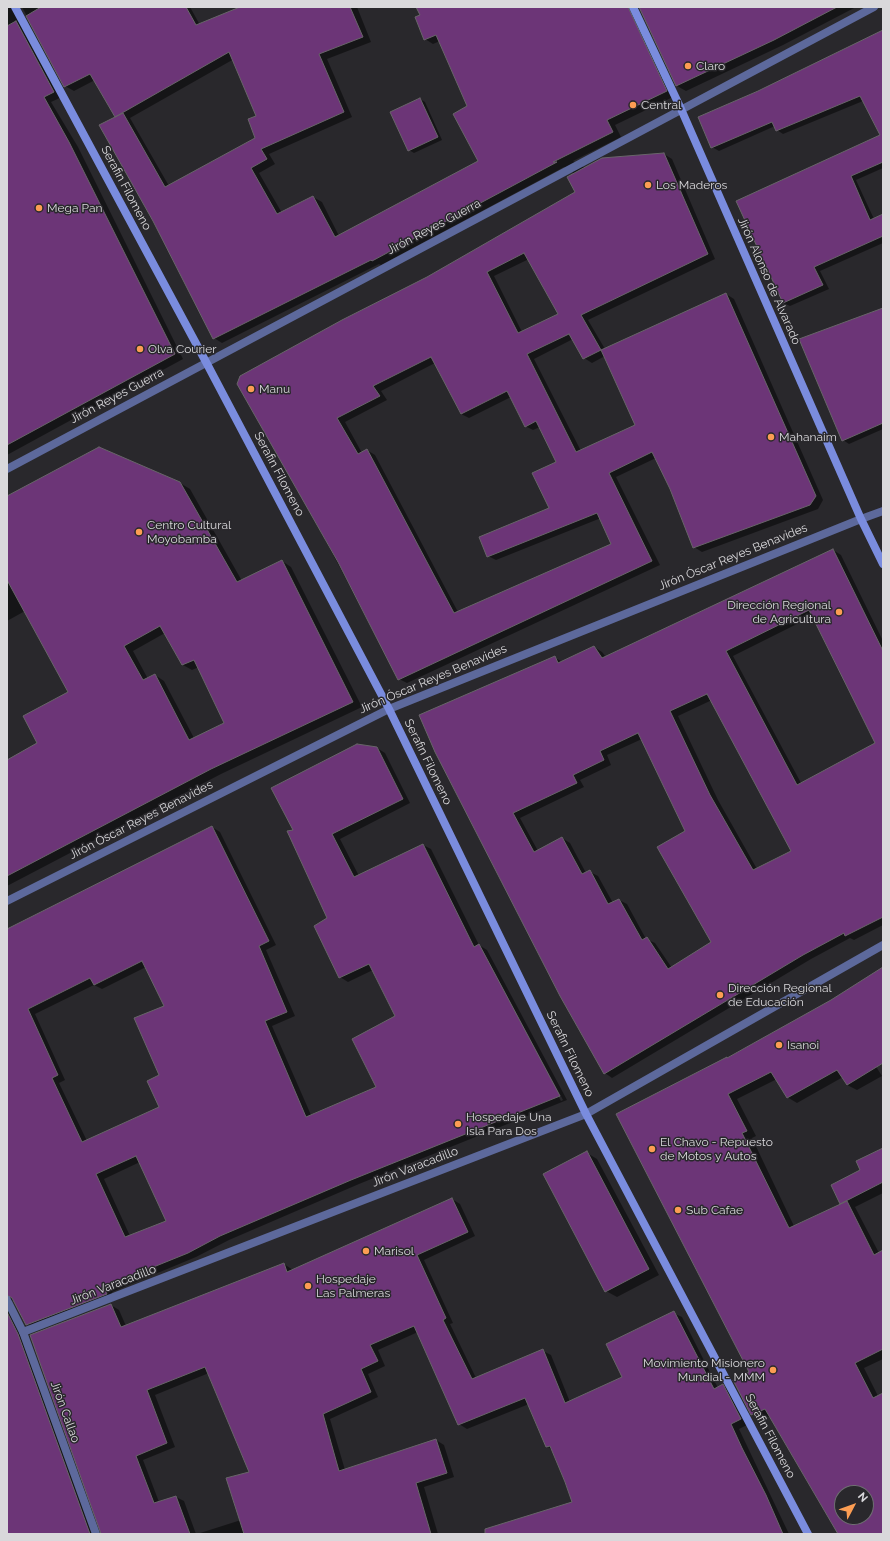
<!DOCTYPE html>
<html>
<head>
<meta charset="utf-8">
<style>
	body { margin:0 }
	#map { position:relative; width:890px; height:1541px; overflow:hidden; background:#29282c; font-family:Raleway,sans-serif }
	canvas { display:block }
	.frame { position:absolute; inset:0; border:8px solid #d9d8db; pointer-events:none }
	.north { position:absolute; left:834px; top:1485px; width:40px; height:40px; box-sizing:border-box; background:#29282c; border:1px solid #6f6e72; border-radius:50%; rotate:49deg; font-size:11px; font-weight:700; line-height:16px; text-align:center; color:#d9d8db }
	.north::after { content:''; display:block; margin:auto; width:14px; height:18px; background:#fc9d53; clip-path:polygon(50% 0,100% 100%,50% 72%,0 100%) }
</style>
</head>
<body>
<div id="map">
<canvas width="890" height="1541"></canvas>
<div class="frame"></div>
<div class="north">N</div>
</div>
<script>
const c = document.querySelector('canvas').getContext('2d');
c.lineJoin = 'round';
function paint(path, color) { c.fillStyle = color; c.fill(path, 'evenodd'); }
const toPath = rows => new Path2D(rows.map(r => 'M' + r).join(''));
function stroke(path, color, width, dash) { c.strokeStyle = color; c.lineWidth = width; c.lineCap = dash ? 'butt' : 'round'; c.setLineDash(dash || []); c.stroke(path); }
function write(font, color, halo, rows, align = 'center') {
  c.font = font + ' Raleway,sans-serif'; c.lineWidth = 3; c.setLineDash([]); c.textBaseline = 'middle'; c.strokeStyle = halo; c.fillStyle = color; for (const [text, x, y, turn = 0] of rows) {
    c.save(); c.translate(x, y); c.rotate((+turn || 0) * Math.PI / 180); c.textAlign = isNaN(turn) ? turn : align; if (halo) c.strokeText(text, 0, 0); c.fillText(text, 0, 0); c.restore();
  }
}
const shadow = toPath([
	[7,7,21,7,18,9,62,97,51,102,78,147,183,359,7,455],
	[22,7,190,7,200,25,243,7,357,7,371,42,327,59,352,117,269,154,275,164,259,173,282,213,313,197,322,202,339,236,479,161,469,107,440,41,433,44,425,39,421,15,417,7,639,7,636,15,675,96,615,125,621,137,573,161,585,168,664,154,672,159,715,259,588,320,605,349,726,294,734,299,823,500,818,509,702,552,694,547,671,488,656,458,616,477,660,565,407,683,399,679,278,451,428,278,577,192,575,174,564,167,381,265,379,264,222,343,214,338,117,117,95,80,74,91,65,86],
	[234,59,257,116,256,138,169,186,130,118],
	[529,259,559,314,522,332,494,276],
	[573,339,584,358,592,363,605,356,636,425,581,451,534,359],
	[435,363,461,414,469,418,511,397,525,426,533,430,540,427,558,462,550,508,488,556,496,560,601,518,612,545,458,612,375,455,367,450,362,453,345,422,387,400,381,391],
	[640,7,856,7,783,45,686,91,677,86],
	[883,31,883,168,856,180,874,219,883,215,883,243,820,271,829,289,790,306,783,303,738,201,881,136,863,101,783,134,777,130,775,126,719,151,712,147,699,117,815,65],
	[420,99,425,102,442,140,414,153,409,150],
	[883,309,883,429,849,444,843,440],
	[180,483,190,489,242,581,282,561,291,567,362,707,221,774,7,886,7,761,39,743,70,692,25,611,7,621,7,499],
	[165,633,183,665,192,670,199,667,225,723,194,738,164,681,155,675,148,679,133,651],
	[833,550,841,555,883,641,883,925,854,940,850,938,811,959,612,1078,605,1073,436,752,555,658,563,662,594,647,602,652,606,657],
	[813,616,876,744,801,783,733,656],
	[712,700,792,851,757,869,718,800,678,716],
	[642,739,686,831,712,942,672,968,655,943,646,939,627,904,619,900,613,903,598,876,590,872,586,873,570,843,562,838,538,851,520,818,584,787,580,780,611,765,607,755],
	[377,748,385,753,410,803,340,839,359,876,423,845,431,849,479,945,487,950,567,1100,359,1184,229,1240,196,1257,112,1292,114,1298,35,1329,26,1324,14,1300,11,1301,96,1534,7,1534,7,930,212,827,220,832,276,945,266,950,295,1016,272,1026,311,1115,378,1087,397,1017,373,970,348,982,340,977,329,918,294,830],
	[481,951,483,951,563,1100,561,1101],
	[146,967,165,1006,160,1075,161,1108,87,1141,59,1083,65,1080,35,1014,94,985,102,989],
	[140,1162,168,1221,130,1236,104,1179],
	[883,969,883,1060,875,1065,882,1076,857,1090,847,1085,843,1077,797,1103,787,1097,777,1079,737,1099,756,1136,752,1138,794,1226,843,1204,841,1203,861,1170,883,1149,883,1193,855,1207,879,1253,883,1252,883,1359,864,1368,880,1400,883,1402,883,1534,839,1534,770,1416,762,1420,752,1414,750,1373,617,1114,726,1058,831,1001],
	[842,1493,866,1493,866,1517,842,1517],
	[587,1153,597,1159,659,1275,617,1297,606,1291],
	[452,1199,460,1204,475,1236,424,1260,453,1323,450,1324,476,1378,543,1351,551,1355,570,1402,624,1378,673,1313,682,1317,718,1388,723,1386,731,1390,749,1424,739,1429,789,1534,508,1534,573,1503,552,1450,547,1446,529,1404,467,1429,459,1424,418,1332,378,1350,385,1366,368,1374,378,1397,330,1419,345,1470,436,1440,444,1445,454,1477,424,1487,438,1534,197,1534,241,1520,250,1472,209,1373,155,1395,175,1447,143,1460,159,1502,176,1497,184,1501,196,1534,102,1534,111,1305,119,1310,126,1326,284,1264,293,1270]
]);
const building = toPath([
	[41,7,186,7,196,25,240,7,350,7,363,37,319,54,344,112,261,149,267,159,251,168,277,214,313,196,335,237,478,161,453,114,467,106,436,35,424,40,415,17,420,15,416,7,628,7,667,91,607,120,613,132,553,162,557,162,372,261,371,260,213,339,153,221,99,125,123,113,165,187,255,138,248,119,256,116,229,52,115,117,90,74,64,87,26,16,41,7],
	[639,7,837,7,774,40,676,86,639,7],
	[16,21,54,92,44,97,69,142,175,354,7,445,7,26,16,21],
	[883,30,883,162,851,176,870,220,883,214,883,236,814,267,823,285,783,303,736,201,880,135,860,96,776,131,772,122,711,148,698,117,758,91,883,30],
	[420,98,438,137,408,151,390,112,420,98],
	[664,153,708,254,581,315,601,350,726,293,816,496,810,505,693,548,670,489,652,452,609,473,652,561,398,680,338,562,237,384,240,376,342,320,427,277,575,192,567,177,602,158,664,153],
	[524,253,558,314,518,333,487,272,524,253],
	[569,334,583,359,601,350,635,425,576,452,527,354,569,334],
	[431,357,461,414,507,391,525,427,536,421,556,462,532,473,549,508,479,537,487,557,597,513,611,544,454,613,367,449,358,454,337,418,380,396,373,386,431,357],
	[883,308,883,423,842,441,799,339,883,308],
	[99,447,180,482,237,582,282,560,353,702,211,769,7,876,7,760,37,743,23,716,68,692,7,580,7,496,99,447],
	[160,626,182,665,194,660,224,723,189,740,155,674,143,680,124,646,160,626],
	[833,549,883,651,883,917,845,936,844,933,803,955,604,1074,560,996,435,752,419,715,555,656,558,663,594,646,602,658,833,549],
	[809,610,875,743,797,785,726,651,809,610],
	[707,694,791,851,753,870,710,795,670,711,707,694],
	[638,733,685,831,657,847,711,942,668,969,647,937,642,940,619,899,608,904,590,870,582,874,562,837,534,852,513,813,577,783,573,775,604,760,600,751,638,733],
	[357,744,377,747,403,799,332,834,354,877,423,844,474,947,479,944,560,1096,351,1180,220,1236,188,1253,104,1287,107,1294,26,1325,12,1298,7,1295,7,929,212,826,269,941,259,946,287,1012,265,1021,306,1117,376,1087,352,1039,395,1016,369,964,339,978,314,926,327,918,287,831,293,830,271,788,357,744],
	[142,961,164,1006,134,1018,159,1075,147,1081,159,1107,82,1142,52,1078,58,1075,28,1009,90,978,94,985,142,961],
	[136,1156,166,1221,125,1237,96,1174,136,1156],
	[883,967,883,1063,847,1085,837,1070,787,1098,771,1072,728,1094,747,1131,742,1133,789,1228,847,1201,874,1255,883,1250,883,1349,855,1363,873,1398,883,1393,883,1534,838,1534,765,1409,751,1415,733,1380,749,1372,616,1114,727,1057,727,1058,831,1000,883,967],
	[842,1493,866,1493,866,1517,842,1517,842,1493],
	[883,1148,883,1182,840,1204,831,1185,860,1170,856,1161,883,1148],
	[587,1151,649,1269,605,1292,543,1174,587,1151],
	[452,1198,468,1232,417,1255,446,1318,443,1320,472,1379,543,1349,565,1403,622,1377,606,1344,674,1311,714,1389,723,1384,741,1419,731,1424,742,1448,766,1495,783,1534,485,1534,485,1529,572,1502,565,1482,550,1446,546,1447,525,1398,458,1425,414,1326,370,1345,378,1361,361,1369,371,1392,323,1414,339,1471,436,1439,447,1473,416,1483,431,1534,244,1534,226,1478,249,1472,205,1367,147,1390,167,1443,136,1456,154,1503,176,1496,190,1534,101,1534,30,1335,111,1304,121,1327,284,1263,287,1272,452,1198],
	[7,1312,18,1334,90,1534,7,1534,7,1312]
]);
const minor = toPath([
	[7,469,874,7],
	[7,901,389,709,861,519,883,511],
	[23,1332,586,1114,883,945]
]);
const tertiary = toPath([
	[7,1300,23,1332,96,1534]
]);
const secondary = toPath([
	[15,7,206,362,389,709,586,1114,808,1534],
	[633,7,681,109,861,519,883,564]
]);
const markers = [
	[688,66,4,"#fc9d53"],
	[633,105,4,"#fc9d53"],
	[648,185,4,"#fc9d53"],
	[39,208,4,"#fc9d53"],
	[140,349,4,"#fc9d53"],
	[251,389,4,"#fc9d53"],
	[771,437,4,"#fc9d53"],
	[139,532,4,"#fc9d53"],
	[839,612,4,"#fc9d53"],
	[720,995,4,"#fc9d53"],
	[779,1045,4,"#fc9d53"],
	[458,1124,4,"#fc9d53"],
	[652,1149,4,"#fc9d53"],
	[678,1210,4,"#fc9d53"],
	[366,1251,4,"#fc9d53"],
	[308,1286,4,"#fc9d53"],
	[773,1370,4,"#fc9d53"]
];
const poiNames = [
	["Claro",696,66],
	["Central",641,105],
	["Los Maderos",656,185],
	["Mega Pan",47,208],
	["Olva Courier",148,349],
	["Manu",259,389],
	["Mahanaim",779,437],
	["Centro Cultural",147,525],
	["Moyobamba",147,539],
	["Dirección Regional",831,605,"right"],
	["de Agricultura",831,619,"right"],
	["Dirección Regional",728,988],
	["de Educación",728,1002],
	["Isanoi",787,1045],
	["Hospedaje Una",466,1117],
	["Isla Para Dos",466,1131],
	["El Chavo - Repuesto",660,1142],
	["de Motos y Autos",660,1156],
	["Sub Cafae",686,1210],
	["Marisol",374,1251],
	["Hospedaje",316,1279],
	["Las Palmeras",316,1293],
	["Movimiento Misionero",765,1363,"right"],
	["Mundial - MMM",765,1377,"right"]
];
const streetNames = [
	["Serafin Filomeno",126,188,62],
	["Jirón Reyes Guerra",434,227,-28],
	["Jirón Alonso de Alvarado",769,281,66],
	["Jirón Reyes Guerra",117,396,-28],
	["Serafin Filomeno",279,474,62],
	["Jirón Óscar Reyes Benavides",733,557,-22],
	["Jirón Óscar Reyes Benavides",433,679,-23],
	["Serafin Filomeno",428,762,64],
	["Jirón Óscar Reyes Benavides",141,820,-27],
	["Serafin Filomeno",570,1054,64],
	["Jirón Varacadillo",415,1167,-21],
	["Jirón Varacadillo",113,1285,-21],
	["Jirón Callao",65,1412,70],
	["Serafin Filomeno",770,1436,62]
];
paint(shadow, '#0007');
paint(building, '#6c3577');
stroke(building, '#686569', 1);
stroke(minor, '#5d699c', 8);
stroke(tertiary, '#5d699c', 8);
stroke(secondary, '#7a8cde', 8);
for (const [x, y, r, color] of markers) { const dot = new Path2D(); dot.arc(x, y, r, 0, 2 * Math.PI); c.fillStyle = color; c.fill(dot); stroke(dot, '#29282c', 1.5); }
write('12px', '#d9d8db', '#29282c', poiNames, 'left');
write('12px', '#d9d8db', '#29282c', streetNames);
</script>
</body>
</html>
